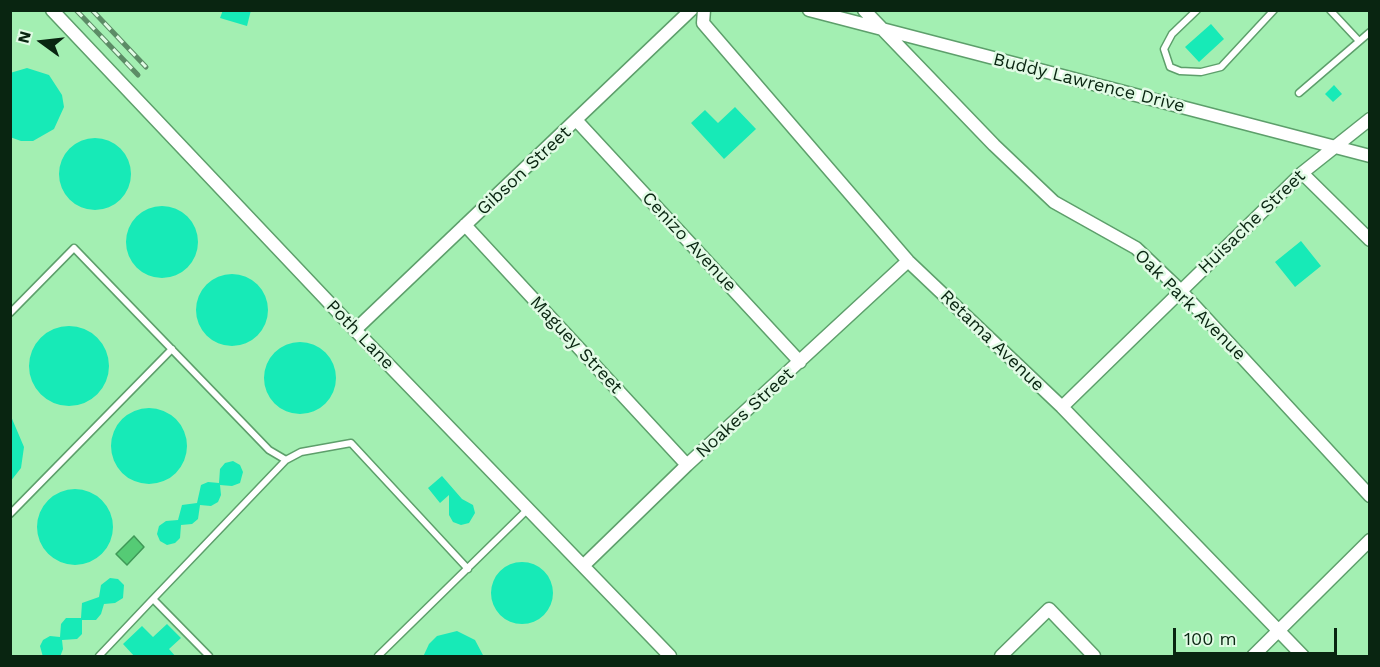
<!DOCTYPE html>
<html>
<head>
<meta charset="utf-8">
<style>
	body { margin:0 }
	#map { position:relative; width:1380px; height:667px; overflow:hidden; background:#b5fac1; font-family:"Work Sans",sans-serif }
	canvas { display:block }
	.frame { position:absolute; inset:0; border:12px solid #092511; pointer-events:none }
	.north { position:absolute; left:12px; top:12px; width:60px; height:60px; -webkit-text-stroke:4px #e1fbe5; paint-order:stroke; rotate:285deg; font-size:16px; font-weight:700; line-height:24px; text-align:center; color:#092511 }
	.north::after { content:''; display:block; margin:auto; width:21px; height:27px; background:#092511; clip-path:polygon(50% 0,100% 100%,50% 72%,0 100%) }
	.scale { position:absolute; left:1173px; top:628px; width:164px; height:27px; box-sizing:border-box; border:3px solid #092511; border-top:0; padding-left:8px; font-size:18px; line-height:21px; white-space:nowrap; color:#092511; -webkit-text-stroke:4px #e1fbe5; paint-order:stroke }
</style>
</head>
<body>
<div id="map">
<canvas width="1380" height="667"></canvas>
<div class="frame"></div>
<div class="north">N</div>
<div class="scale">100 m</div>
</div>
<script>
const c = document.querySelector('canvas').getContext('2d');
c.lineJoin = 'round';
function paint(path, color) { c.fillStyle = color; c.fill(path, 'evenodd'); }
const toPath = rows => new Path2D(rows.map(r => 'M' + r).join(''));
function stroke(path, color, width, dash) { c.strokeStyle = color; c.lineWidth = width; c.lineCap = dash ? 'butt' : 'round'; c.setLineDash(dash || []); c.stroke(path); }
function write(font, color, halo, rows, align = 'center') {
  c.font = font + ' "Work Sans",sans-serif'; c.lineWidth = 5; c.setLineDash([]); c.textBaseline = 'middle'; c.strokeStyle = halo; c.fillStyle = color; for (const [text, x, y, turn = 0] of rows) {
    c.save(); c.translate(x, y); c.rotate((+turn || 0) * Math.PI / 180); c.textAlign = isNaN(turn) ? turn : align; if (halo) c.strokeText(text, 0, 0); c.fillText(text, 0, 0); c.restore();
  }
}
const built = toPath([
	[11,11,1369,11,1369,656,11,656]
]);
const water = toPath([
	[134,536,144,547,127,565,116,554,134,536]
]);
const building = toPath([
	[223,10,251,10,247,26,220,18],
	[1211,24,1224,39,1199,62,1185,47],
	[27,68,49,75,62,95,64,107,54,129,33,141,21,141,10,137,10,73],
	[1334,85,1342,94,1333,102,1325,94],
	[735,107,756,129,724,159,691,123,705,110,718,123],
	'59 174a36 36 0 1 1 72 0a36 36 0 1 1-72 0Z',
	'126 242a36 36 0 1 1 72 0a36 36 0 1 1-72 0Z',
	[1301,241,1321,266,1295,287,1275,262],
	'196 310a36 36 0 1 1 72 0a36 36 0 1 1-72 0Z',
	'29 366a40 40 0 1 1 80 0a40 40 0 1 1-80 0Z',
	'264 378a36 36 0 1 1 72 0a36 36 0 1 1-72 0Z',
	'111 446a38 38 0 1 1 76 0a38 38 0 1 1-76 0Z',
	[10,414,24,447,21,468,10,482],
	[233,461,240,465,243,472,240,483,232,486,220,485,221,495,218,502,211,506,200,505,198,519,192,524,181,525,180,538,175,543,167,545,160,541,157,534,159,526,166,521,178,520,182,505,197,503,201,485,208,482,219,483,220,469,225,463],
	[442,476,462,499,473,505,475,513,469,523,461,525,453,522,449,515,449,495,440,503,428,488],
	'37 527a38 38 0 1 1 76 0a38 38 0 1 1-76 0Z',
	'491 593a31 31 0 1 1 62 0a31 31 0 1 1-62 0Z',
	[110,578,118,579,124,585,123,598,115,603,104,604,101,614,96,620,82,620,82,634,77,639,62,640,63,649,60,657,43,657,40,646,43,640,50,636,60,637,61,624,66,618,81,618,82,603,99,597,101,585],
	[167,624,181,638,169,649,176,657,135,657,123,644,142,626,153,637],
	[457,631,475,640,484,657,423,657,429,644,437,636]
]);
const lane = toPath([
	[1197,10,1172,34,1164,49,1170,67,1180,71,1201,72,1221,67,1274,10],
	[1330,10,1359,41],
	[1299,93,1370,32],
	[10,313,74,248,269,450,286,460,301,452,351,443,468,569],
	[10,514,172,349],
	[99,656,153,599],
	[209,656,153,599,286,460],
	[378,656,528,509]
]);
const street = toPath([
	[52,10,355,330,670,656],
	[704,10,703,23,908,261,1062,407,1303,656],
	[809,10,1370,156],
	[864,10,994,145,1054,202,1136,248,1180,290,1370,496],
	[577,121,800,362],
	[1302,173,1370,240],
	[465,225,687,465],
	[355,330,691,10],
	[1062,407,1302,173,1370,119],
	[583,566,687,465,908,261],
	[1001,656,1049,609,1094,656],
	[1253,656,1370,540]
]);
const rail = toPath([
	[76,10,138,75],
	[92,10,146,67]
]);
const streetNames = [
	["Buddy Lawrence Drive",1089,83,14],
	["Gibson Street",524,171,-43],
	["Huisache Street",1252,222,-44],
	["Cenizo Avenue",689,242,47],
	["Oak Park Avenue",1190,305,45],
	["Poth Lane",360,335,46],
	["Retama Avenue",992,341,44],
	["Maguey Street",576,345,47],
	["Noakes Street",745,413,-42]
];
paint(built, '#a3efb2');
paint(water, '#55cb75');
stroke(water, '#3e9957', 1.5);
paint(building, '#17eab7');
stroke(lane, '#5d9f6b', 9);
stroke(street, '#5d9f6b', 15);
stroke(lane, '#fff', 6);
stroke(street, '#fff', 12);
stroke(rail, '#5c8c66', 5);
stroke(rail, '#e1fbe5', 3, [9]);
write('18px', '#092511', '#e1fbe5', streetNames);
</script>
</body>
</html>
